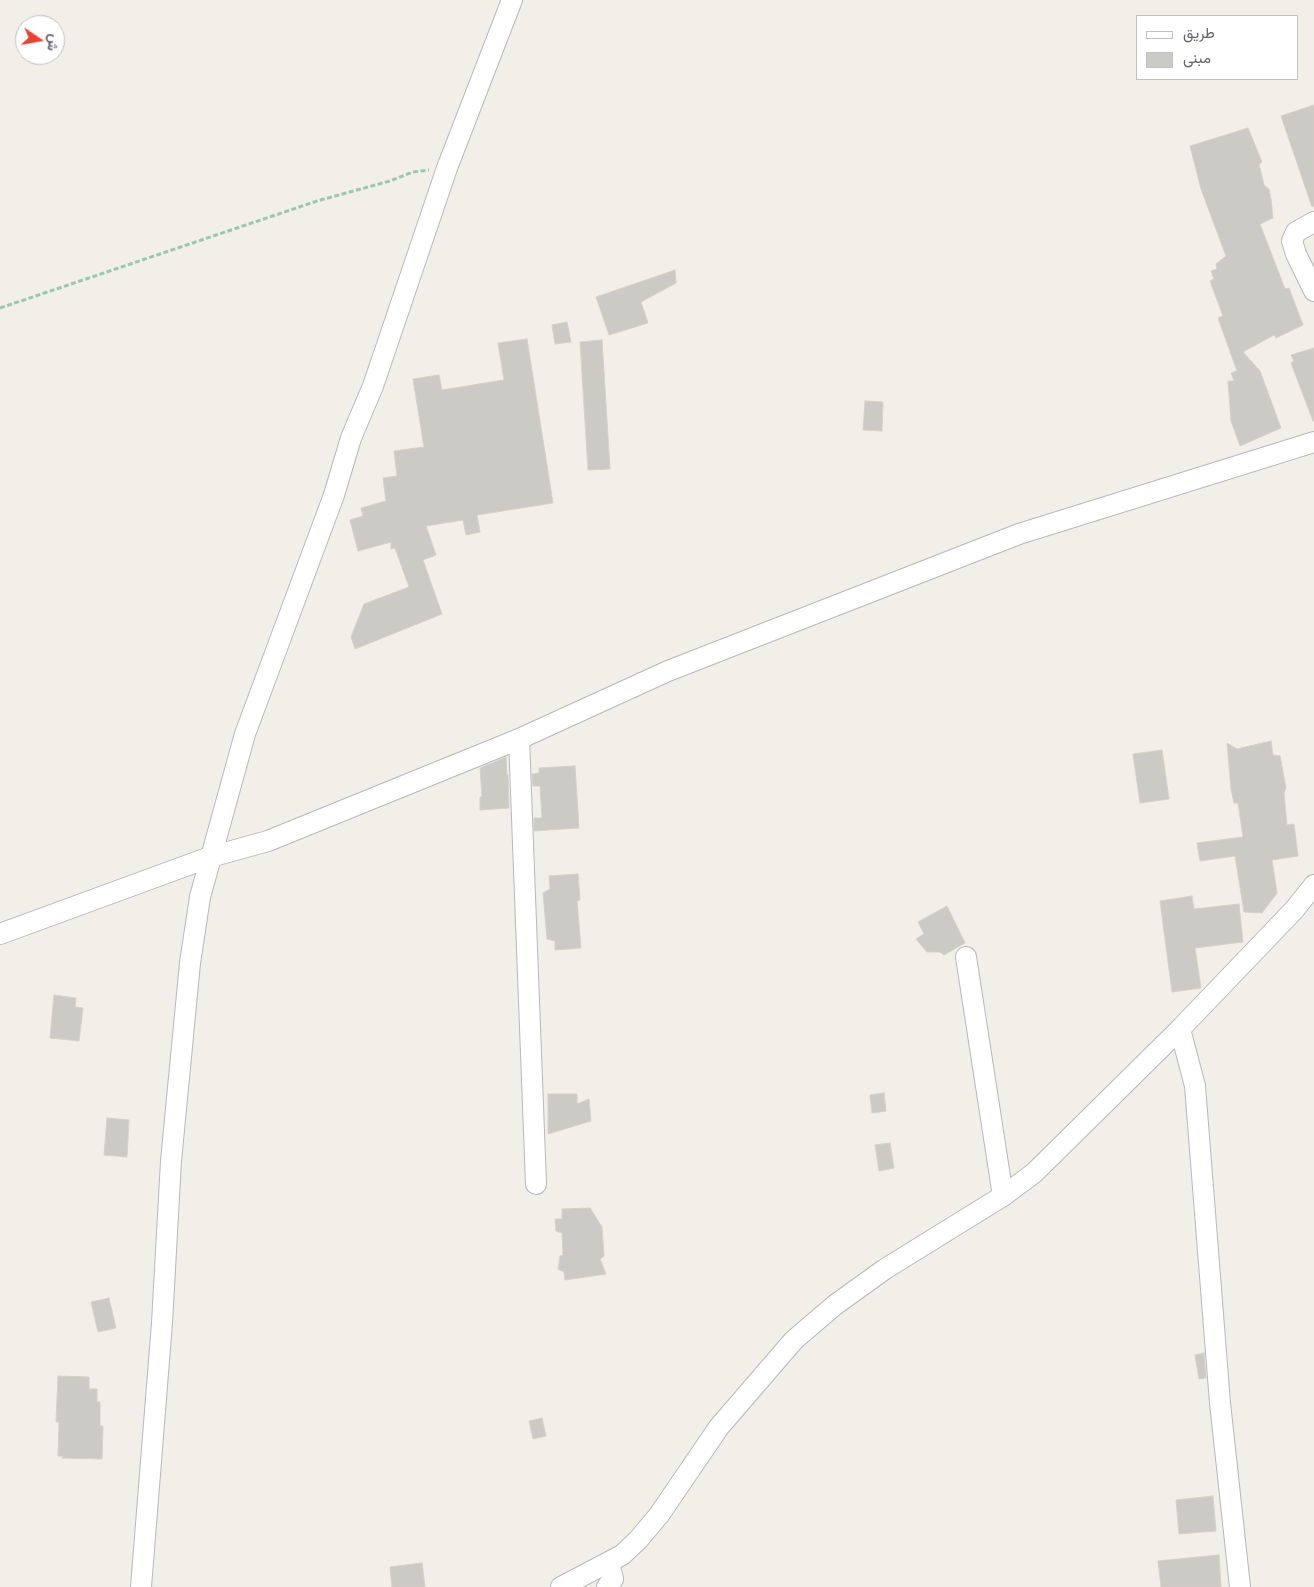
<!DOCTYPE html>
<html>
<head>
<meta charset="utf-8">
<style>
	body { margin:0 }
	#map { position:relative; width:1314px; height:1587px; overflow:hidden; background:#f1efe8; font-family:Quicksand,Vazirmatn,sans-serif }
	canvas { display:block }
	.legend { position:absolute; left:1136px; top:15px; width:162px; height:65px; box-sizing:border-box; background:#fff; border:1px solid #bfc1c3; margin:0; padding:6px 9px; list-style:none; font-size:15px; color:#5f6368 }
	.legend li { display:flex; align-items:center; gap:10px; height:25px }
	.legend b { width:25px; border:1px solid #bfc1c3 }
	.north { position:absolute; left:15px; top:15px; width:50px; height:50px; box-sizing:border-box; background:#fff; border:1px solid #bfc1c3; border-radius:50%; rotate:102deg; font-size:14px; font-weight:700; line-height:20px; text-align:center; color:#5f6368 }
	.north::after { content:''; display:block; margin:auto; width:18px; height:22px; background:#ea4335; clip-path:polygon(50% 0,100% 100%,50% 72%,0 100%) }
</style>
</head>
<body>
<div id="map">
<canvas width="1314" height="1587"></canvas>
<ul class="legend">
<li><b style="height:6px;background:#fff"></b>طريق</li>
<li><b style="height:14px;background:#cccac5"></b>مبنى</li>
</ul>
<div class="north">ش</div>
</div>
<script>
const c = document.querySelector('canvas').getContext('2d');
c.lineJoin = 'round';
function paint(path, color) { c.fillStyle = color; c.fill(path, 'evenodd'); }
const toPath = rows => new Path2D(rows.map(r => 'M' + r).join(''));
function stroke(path, color, width, dash) { c.strokeStyle = color; c.lineWidth = width; c.lineCap = dash ? 'butt' : 'round'; c.setLineDash(dash || []); c.stroke(path); }
const building = toPath([
	[1314,105,1314,206,1312,207,1281,116,1314,105],
	[1248,128,1262,162,1259,164,1264,185,1269,189,1271,199,1273,218,1260,224,1285,289,1289,288,1303,325,1276,338,1274,335,1243,352,1260,371,1281,428,1240,446,1231,421,1228,381,1234,381,1231,373,1237,371,1218,318,1223,316,1210,281,1214,279,1211,271,1217,269,1216,264,1226,256,1201,189,1190,146,1248,128],
	[675,270,676,283,641,302,648,323,609,335,596,297,675,270],
	[567,322,571,342,555,344,552,325,567,322],
	[527,339,553,503,477,515,480,532,466,535,463,520,426,526,436,555,423,560,442,614,355,649,351,637,364,604,409,587,395,548,391,549,391,542,358,551,350,520,363,516,361,508,386,501,383,478,397,476,394,451,424,447,413,379,439,375,442,390,504,380,498,343,527,339],
	[602,340,610,469,588,470,580,342,602,340],
	[1314,348,1314,421,1313,421,1291,363,1294,361,1291,355,1314,348],
	[865,401,883,402,882,431,863,430,865,401],
	[1271,741,1273,755,1280,756,1286,788,1284,793,1287,825,1294,824,1298,856,1272,860,1277,893,1262,913,1244,912,1235,856,1200,861,1197,843,1243,837,1238,803,1234,803,1231,789,1227,743,1237,749,1271,741],
	[1162,750,1169,799,1140,803,1133,754,1162,750],
	[506,757,507,775,508,775,509,808,480,810,480,797,482,797,480,768,506,757],
	[575,766,579,828,534,831,534,818,542,818,540,786,533,786,532,774,539,773,539,768,575,766],
	[578,874,580,900,577,901,581,948,555,950,555,941,547,939,543,893,550,889,549,876,578,874],
	[1192,896,1194,909,1239,904,1243,942,1195,948,1201,988,1172,992,1160,901,1192,896],
	[947,906,965,943,944,955,940,952,927,952,916,939,924,934,918,922,947,906],
	[54,995,76,998,75,1007,83,1008,79,1041,50,1038,54,995],
	[884,1093,886,1111,872,1113,870,1095,884,1093],
	[548,1094,577,1094,577,1104,589,1099,591,1121,548,1134,548,1094],
	[107,1118,129,1120,127,1157,104,1155,107,1118],
	[890,1143,894,1168,879,1171,875,1145,890,1143],
	[590,1208,602,1227,604,1256,600,1259,606,1274,565,1280,564,1272,558,1269,560,1256,563,1255,562,1233,556,1231,555,1219,562,1219,562,1209,590,1208],
	[109,1298,116,1328,98,1332,91,1302,109,1298],
	[1204,1353,1206,1378,1199,1379,1195,1355,1204,1353],
	[58,1376,89,1377,89,1389,97,1389,97,1402,100,1402,100,1426,103,1426,102,1459,62,1458,63,1456,58,1456,59,1422,56,1422,58,1376],
	[542,1418,546,1436,533,1439,529,1421,542,1418],
	[1213,1496,1216,1531,1179,1534,1176,1500,1213,1496],
	[1219,1555,1221,1587,1161,1587,1158,1561,1219,1555],
	[422,1563,425,1587,392,1587,390,1567,422,1563]
]);
const path = toPath([
	[0,308,317,201,390,181,413,172,429,170]
]);
const minor = toPath([
	[1314,222,1296,232,1292,241,1296,254,1314,291],
	[519,739,536,1184],
	[0,934,210,857,268,841,519,739,668,671,1019,534,1314,442],
	[966,957,1003,1196],
	[1180,1029,1195,1086,1220,1403,1240,1587],
	[141,1587,162,1323,171,1161,190,963,200,897,245,734,334,495,351,438,373,386,447,168,512,0],
	[561,1587,622,1555,638,1540,659,1515,719,1427,794,1340,835,1305,885,1269,1003,1196,1034,1173,1180,1029,1294,910,1314,885],
	[607,1587,613,1579,609,1562]
]);
paint(building, '#cccac5');
stroke(building, '#d6d1c6', 1);
stroke(minor, '#b5b8bc', 22);
stroke(path, '#9cc7a9', 3, [5, 2.5]);
stroke(minor, '#fff', 20);
</script>
</body>
</html>
